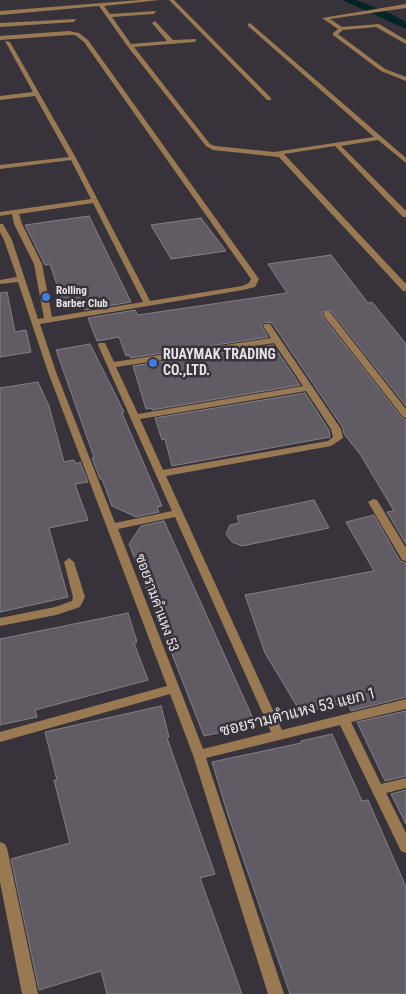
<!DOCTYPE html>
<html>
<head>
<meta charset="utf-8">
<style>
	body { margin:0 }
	canvas { display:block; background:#38333a }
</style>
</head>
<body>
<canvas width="406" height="994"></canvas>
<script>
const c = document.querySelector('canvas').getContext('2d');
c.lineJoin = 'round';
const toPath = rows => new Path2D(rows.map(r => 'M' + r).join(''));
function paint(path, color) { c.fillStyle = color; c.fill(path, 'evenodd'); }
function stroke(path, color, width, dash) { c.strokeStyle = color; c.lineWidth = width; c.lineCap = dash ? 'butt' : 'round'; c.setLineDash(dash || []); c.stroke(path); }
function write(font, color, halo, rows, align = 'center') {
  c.font = font + ' "Roboto Condensed",Sarabun,sans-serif'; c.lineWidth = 5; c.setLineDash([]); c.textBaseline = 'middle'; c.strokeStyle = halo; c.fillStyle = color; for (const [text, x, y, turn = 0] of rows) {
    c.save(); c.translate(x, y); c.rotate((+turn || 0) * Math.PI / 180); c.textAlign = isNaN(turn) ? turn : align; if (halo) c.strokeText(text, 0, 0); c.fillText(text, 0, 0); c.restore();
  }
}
const canal = toPath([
	[342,0,356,0,387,12,406,22,406,29,342,0]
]);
const building = toPath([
	[89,216,131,302,84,310,83,307,65,309,50,264,45,265,25,225,89,216],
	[201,218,226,251,171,259,151,225,201,218],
	[331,255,368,303,372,302,406,344,406,406,331,311,322,312,323,317,402,418,406,420,406,544,387,512,394,511,360,454,344,434,343,428,272,323,264,322,261,325,268,337,130,358,130,355,126,356,119,337,97,341,88,318,135,310,138,315,287,293,268,264,331,255],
	[7,292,15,332,26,330,31,352,0,357,0,293,7,292],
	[90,344,124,412,122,413,162,506,157,507,159,512,136,517,112,506,102,479,100,479,92,458,94,457,56,350,90,344],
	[273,345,300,385,152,410,151,408,146,409,133,366,273,345],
	[38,382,49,406,64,462,74,460,76,464,80,462,88,482,75,484,88,520,49,528,68,597,0,612,0,388,38,382],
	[305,393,329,430,330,437,172,466,165,439,162,440,155,418,305,393],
	[314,500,329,528,242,546,232,542,226,534,230,525,239,523,237,516,314,500],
	[374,515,400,561,406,563,406,697,351,711,347,702,301,713,265,653,245,595,374,571,346,522,374,515],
	[164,521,256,725,204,736,129,544,141,526,164,521],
	[128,613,137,642,134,643,148,680,35,710,37,717,0,725,0,639,128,613],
	[161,706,169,737,167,738,215,874,200,878,242,994,107,994,101,971,39,990,11,859,70,843,54,780,57,780,45,732,161,706],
	[406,711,406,776,385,781,357,722,406,711],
	[332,734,362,801,368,800,406,887,406,994,290,994,228,815,212,762,301,743,301,741,332,734],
	[406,790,406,824,391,794,406,790]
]);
const street = toPath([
	[140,0,160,0,104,6,110,14,156,11,154,14,112,17,131,44,167,41,152,23,155,21,173,40,196,39,196,41,194,42,134,47,210,144,215,146,274,152,374,137,248,26,248,24,250,23,406,158,406,163,378,140,341,146,406,211,406,217,403,217,335,146,284,154,406,284,406,291,403,291,279,157,213,150,206,146,128,47,99,6,0,15,0,11,140,0],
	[169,0,174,0,271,98,271,100,267,100,169,0],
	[406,4,406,8,330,19,342,27,379,24,406,40,406,44,404,43,376,27,343,30,338,34,385,69,406,77,406,81,381,71,333,35,333,33,338,29,322,18,406,4],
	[76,19,74,22,0,27,0,23,76,19],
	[69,31,79,33,88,40,259,279,255,287,243,290,40,324,56,372,115,523,172,511,98,345,99,343,105,343,114,362,271,338,263,326,264,324,270,324,341,429,343,438,331,446,166,476,282,730,406,699,406,709,351,722,381,784,406,778,406,788,386,793,406,833,406,853,401,851,340,725,206,758,284,994,268,994,193,755,170,694,0,742,0,732,167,686,48,372,18,282,0,284,0,280,17,277,4,240,0,232,0,224,3,224,12,240,38,319,44,318,34,264,14,224,12,214,0,216,0,212,91,199,71,160,0,169,0,165,69,157,35,96,0,100,0,96,33,92,5,41,10,42,76,158,150,301,242,286,249,283,251,279,84,42,75,35,69,35,0,40,0,36,69,31],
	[93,203,143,302,52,317,42,264,22,224,19,214,93,203],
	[274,343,303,386,138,414,116,367,274,343],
	[306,391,331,429,333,437,328,441,163,470,140,419,306,391],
	[175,517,271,732,203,749,118,529,175,517],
	[324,312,330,312,406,409,406,418,403,417,324,316,324,312],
	[373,499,377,500,406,548,406,561,402,560,368,502,373,499],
	[69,558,74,562,85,597,80,607,56,615,0,626,0,618,55,607,72,601,73,597,64,562,69,558],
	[0,842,5,844,7,848,38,994,22,994,0,882,0,842]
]);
const markers = [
	[46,297,5,"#3f7fe0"],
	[153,363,5,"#3f7fe0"]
];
const farPoinames = [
	["Rolling",56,291],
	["Barber Club",56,304]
];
const poiNames = [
	["RUAYMAK TRADING",163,355],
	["CO.,LTD.",163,371]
];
const streetNames = [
	["ซอยรามคำแหง 53",156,603,70]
];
const nearStreetnames = [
	["ซอยรามคำแหง 53 แยก 1",298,713,-14]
];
paint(canal, '#042325');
paint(building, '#615c64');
stroke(building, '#847f87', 1);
paint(street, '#997952');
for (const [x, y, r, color] of markers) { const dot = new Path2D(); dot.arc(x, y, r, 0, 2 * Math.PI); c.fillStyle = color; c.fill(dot); stroke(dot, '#38333a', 2); }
write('bold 11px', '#e6e3e7', '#38333a', farPoinames, 'left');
write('bold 14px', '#e6e3e7', '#38333a', poiNames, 'left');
write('14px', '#e6e3e7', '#38333a', streetNames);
write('16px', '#e6e3e7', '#38333a', nearStreetnames);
</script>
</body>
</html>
